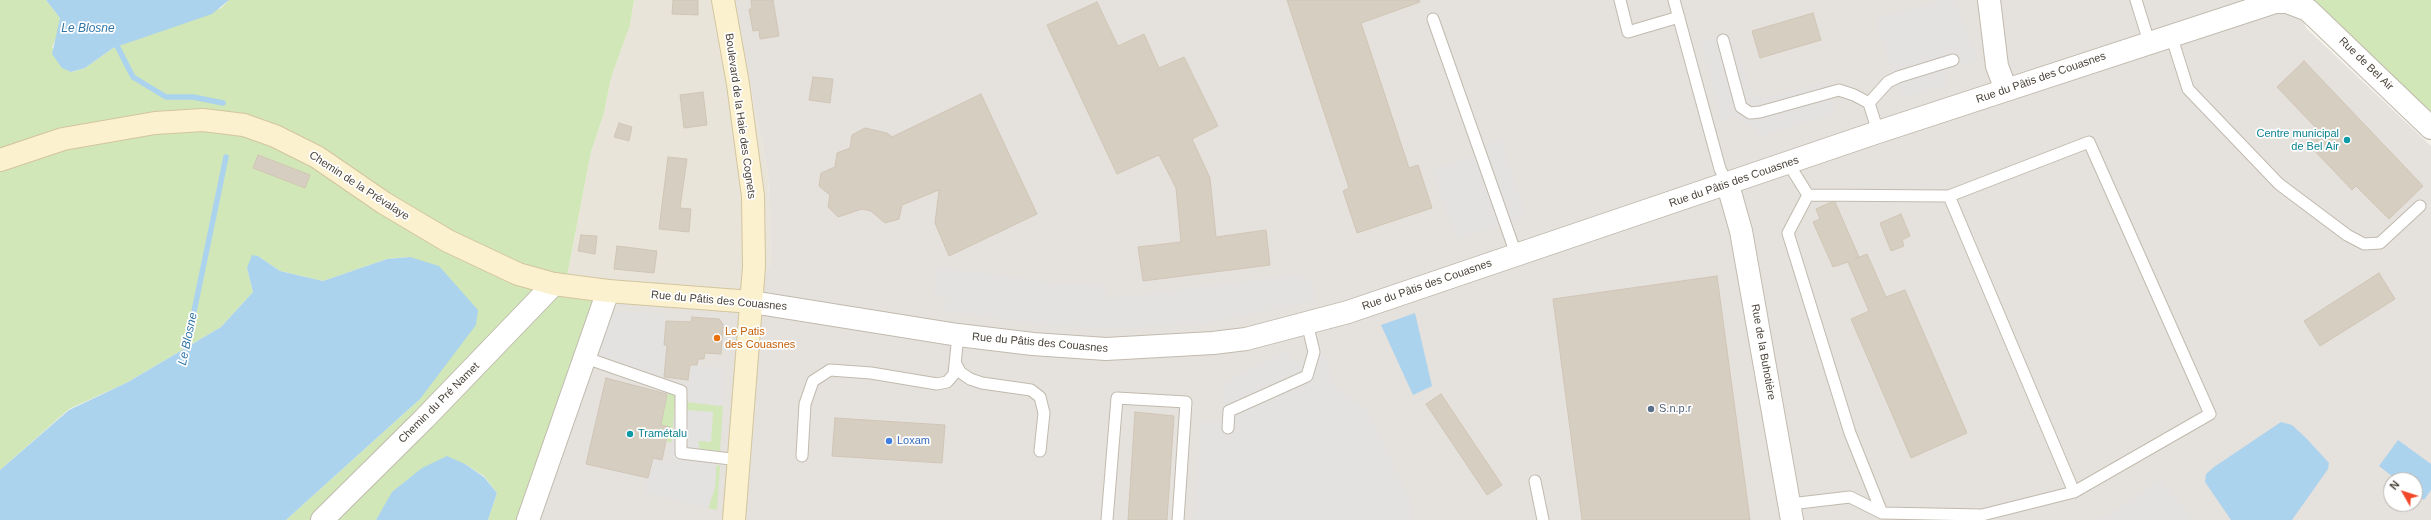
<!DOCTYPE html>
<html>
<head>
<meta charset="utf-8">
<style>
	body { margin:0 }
	#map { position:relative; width:2431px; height:520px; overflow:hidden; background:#f5f2ec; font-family:Helvetica,sans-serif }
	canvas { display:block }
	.north { position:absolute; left:2383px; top:472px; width:40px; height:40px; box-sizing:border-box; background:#fff; border:1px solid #b7b4b0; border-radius:50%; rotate:309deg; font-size:11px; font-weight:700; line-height:16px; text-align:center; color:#4a4339 }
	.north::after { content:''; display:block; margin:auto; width:14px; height:18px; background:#f14627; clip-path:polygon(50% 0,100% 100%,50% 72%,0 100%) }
</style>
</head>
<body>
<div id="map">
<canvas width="2431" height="520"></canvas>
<div class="north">N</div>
</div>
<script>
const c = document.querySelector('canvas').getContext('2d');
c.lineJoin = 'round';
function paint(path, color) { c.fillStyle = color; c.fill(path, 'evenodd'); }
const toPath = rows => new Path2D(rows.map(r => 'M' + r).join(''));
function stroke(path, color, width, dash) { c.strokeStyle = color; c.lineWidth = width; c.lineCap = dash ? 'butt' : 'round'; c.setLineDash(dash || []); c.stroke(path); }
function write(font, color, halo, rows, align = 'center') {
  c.font = font + ' Helvetica,sans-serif'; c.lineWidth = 3.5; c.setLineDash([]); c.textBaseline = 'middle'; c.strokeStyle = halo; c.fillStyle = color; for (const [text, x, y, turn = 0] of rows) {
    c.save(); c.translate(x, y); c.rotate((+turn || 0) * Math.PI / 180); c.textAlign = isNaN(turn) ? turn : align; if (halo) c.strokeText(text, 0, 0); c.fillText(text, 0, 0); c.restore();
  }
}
const residential = toPath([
	[634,0,733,0,768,174,771,261,752,302,567,276,591,152,604,113,611,78,630,25]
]);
const industrial = toPath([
	[733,0,2294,0,2306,28,2431,146,2431,520,533,520,602,298,752,302,771,261,768,174],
	[2391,480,2415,480,2415,504,2391,504]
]);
const green = toPath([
	[0,0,46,0,60,18,58,34,52,47,67,70,72,72,85,68,113,48,221,8,229,0,634,0,630,25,611,78,604,113,591,152,567,276,602,298,533,520,488,520,497,493,484,476,465,464,382,511,376,520,286,520,420,399,410,257,387,259,323,281,280,271,258,256,247,268,253,292,221,327,128,382,69,409,0,470],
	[2297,0,2431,0,2431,128],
	[668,393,675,396,672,443,666,441,670,427,661,425],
	[687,402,723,406,720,451,700,449,686,410],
	[716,465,720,466,717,510,708,508,715,488]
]);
const parking = toPath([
	[1943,0,1956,0,1978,60,1945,72,1948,85,1901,98,1875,19],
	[1731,32,1752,94,1761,98,1767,98,1825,81,1837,113,1757,137,1753,124,1743,123,1736,116,1721,120,1700,41],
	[1501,138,1527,216,1456,240,1432,170,1468,157,1489,143],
	[937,267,1052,283,1107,285,1107,299,1304,274,1311,282,1316,301,1197,325,1111,328,1049,326,944,311,946,298,933,296],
	[619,311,664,314,666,357,664,377,596,354,609,316],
	[1288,350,1295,362,1324,353,1336,387,1369,411,1410,500,1414,520,1194,520,1201,421,1215,422,1221,419,1225,382],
	[690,365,725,368,723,406,687,402],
	[675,409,713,412,711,442,698,441,700,449,717,451,715,488,708,508,644,492,653,458,666,461,670,458],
	[2158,480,2163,480,2194,520,2094,520,2106,517]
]);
const water = toPath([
	[46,0,229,0,212,14,113,48,85,68,71,72,62,68,52,54,60,18],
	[252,255,258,256,280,271,323,281,387,259,410,257,439,266,478,310,476,325,420,399,286,520,0,520,0,470,69,410,128,382,221,327,253,292,247,268],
	[1415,313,1432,386,1413,395,1381,325],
	[2281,422,2292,425,2306,438,2329,463,2328,469,2292,520,2231,520,2205,482,2206,474,2214,467],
	[2398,440,2431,464,2431,490,2424,500,2415,493,2415,480,2397,480,2379,466],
	[447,456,465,464,484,477,497,493,488,520,376,520,392,492,422,468]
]);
const stream = toPath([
	[114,40,133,77,166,97,193,97,223,103],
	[185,355,226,157]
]);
const building = toPath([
	[673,0,698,0,698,15,672,14,673,0],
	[751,0,773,0,779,36,760,39,759,30,753,31,749,9,752,9,751,0],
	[1287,0,1419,0,1420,2,1361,23,1409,168,1418,165,1432,208,1357,233,1343,191,1349,188,1287,0],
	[1097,2,1118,46,1144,34,1159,68,1184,57,1218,126,1192,139,1210,178,1216,237,1266,230,1270,265,1143,281,1138,247,1181,242,1176,188,1159,155,1117,174,1047,25,1097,2],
	[1813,13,1821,40,1760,58,1752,31,1813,13],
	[2304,61,2423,186,2389,219,2356,186,2352,190,2311,147,2315,143,2310,138,2318,130,2277,87,2304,61],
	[813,77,833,79,830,103,809,100,813,77],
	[703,92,707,125,684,128,680,95,703,92],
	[981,94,1037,214,949,256,935,223,939,190,902,205,899,219,885,223,871,211,862,209,838,217,828,207,830,195,819,186,821,173,835,167,837,153,850,148,852,135,865,128,887,133,892,137,981,94],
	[619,123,632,127,629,141,614,137,619,123],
	[258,155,310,175,305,188,253,168,258,155],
	[668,157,687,159,680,208,691,209,689,232,659,229,668,157],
	[1831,202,1835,202,1859,257,1855,259,1867,254,1886,297,1905,290,1967,433,1911,458,1851,319,1869,311,1848,262,1833,267,1813,222,1820,219,1816,209,1831,202],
	[1901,214,1910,236,1902,240,1904,246,1891,251,1880,223,1901,214],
	[581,235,597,236,595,254,578,251,581,235],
	[617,246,657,251,654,273,614,269,617,246],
	[2379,273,2395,299,2320,346,2304,321,2379,273],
	[1717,276,1750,520,1582,520,1553,299,1717,276],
	[692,317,719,319,723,324,721,354,705,353,704,359,698,359,697,365,690,365,688,380,664,377,667,345,664,345,666,321,691,322,692,317],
	[606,378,667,394,661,425,670,427,666,441,662,460,653,458,648,478,586,464,606,378],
	[1441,394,1502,485,1487,495,1426,404,1441,394],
	[1135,412,1174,416,1167,520,1128,520,1135,412],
	[835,418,945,425,942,463,832,456,835,418]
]);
const lane = toPath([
	[1620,0,1628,32,1679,17],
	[1674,0,1720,169,1728,185],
	[2136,0,2149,42],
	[1433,19,1516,254],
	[2171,35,2188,89,2279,184,2347,235,2364,244,2380,243,2420,206],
	[1723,40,1741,107,1750,113,1760,112,1839,90,1854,95,1869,103,1878,132],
	[1869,103,1888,82,1898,77,1953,60],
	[1788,163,1808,195,1949,196,2089,142,2210,414,2074,492,1982,515,1882,513,1850,497,1790,504],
	[1808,195,1788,233,1850,433,1882,513],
	[1949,196,2074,492],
	[586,358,681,391,681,453,739,460],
	[956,364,960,372,970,379,982,383,1031,390,1040,397,1044,413,1040,451],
	[1228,428,1229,411,1307,376,1314,352,1307,323],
	[802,456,805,404,813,381,830,370,871,373,937,384,947,382,954,374,958,335],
	[1535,481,1543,520],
	[1107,520,1117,398,1186,402,1178,520]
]);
const street = toPath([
	[1989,0,1997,66,2006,90],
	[1728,185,1741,231,1792,520],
	[752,302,958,335,1033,344,1106,349,1213,343,1246,339,1348,312,1878,132,2275,2,2287,2,2308,10,2431,128],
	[322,520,424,419,554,284],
	[528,520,608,291]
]);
const secondary = toPath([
	[723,0,738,84,753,196,754,267,734,520],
	[0,160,63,139,155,123,203,120,244,125,275,136,317,157,384,203,448,241,518,274,554,284,608,291,752,302]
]);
const markers = [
	[2347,140,4,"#0f9aa8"],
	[717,338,4,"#e8710a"],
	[1651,409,4,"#5c6f8a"],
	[630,434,4,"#0f9aa8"],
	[889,441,4,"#3f7fe0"]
];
const streetNames = [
	["Rue de Bel Air",2366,64,44],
	["Rue du Pâtis des Couasnes",2041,78,-19],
	["Boulevard de la Haie des Cognets",740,116,82],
	["Rue du Pâtis des Couasnes",1734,182,-19],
	["Chemin de la Prévalaye",359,186,33],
	["Rue du Pâtis des Couasnes",1427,285,-19],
	["Rue du Pâtis des Couasnes",719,301,5],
	["Rue du Pâtis des Couasnes",1040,343,5],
	["Rue de la Buhotière",1763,352,80],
	["Chemin du Pré Namet",439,403,-45]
];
const cultureNames = [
	["Centre municipal",2339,134],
	["de Bel Air",2339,147],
	["Tramétalu",638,434,"left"]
];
const foodNames = [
	["Le Patis",725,332],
	["des Couasnes",725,345]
];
const serviceNames = [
	["S.n.p.r",1659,409]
];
const shopNames = [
	["Loxam",897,441]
];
const waterNames = [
	["Le Blosne",88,29],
	["Le Blosne",188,339,-78]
];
paint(residential, '#e9e4da');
paint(industrial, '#e5e1dd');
paint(green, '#d1e7b7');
paint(parking, '#e4e2e0');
paint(water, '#acd3ee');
stroke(stream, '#acd3ee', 5.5);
paint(building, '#d7cec2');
stroke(building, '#d1c6b5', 1);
stroke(lane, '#c1baae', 13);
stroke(street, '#c1baae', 24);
stroke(secondary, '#d3c59d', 24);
stroke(lane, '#fff', 11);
stroke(street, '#fff', 22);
stroke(secondary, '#fcf1cf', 22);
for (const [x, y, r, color] of markers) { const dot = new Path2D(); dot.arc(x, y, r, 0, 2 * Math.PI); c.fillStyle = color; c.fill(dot); stroke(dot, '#fff', 1.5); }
write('11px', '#4a4339', '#fff', streetNames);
write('11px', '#0d838f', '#fff', cultureNames, 'right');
write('11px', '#c56008', '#fff', foodNames, 'left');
write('11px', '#4e5e75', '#fff', serviceNames, 'left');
write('11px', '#366cbe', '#fff', shopNames, 'left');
write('italic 12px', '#3478aa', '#fff', waterNames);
</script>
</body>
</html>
